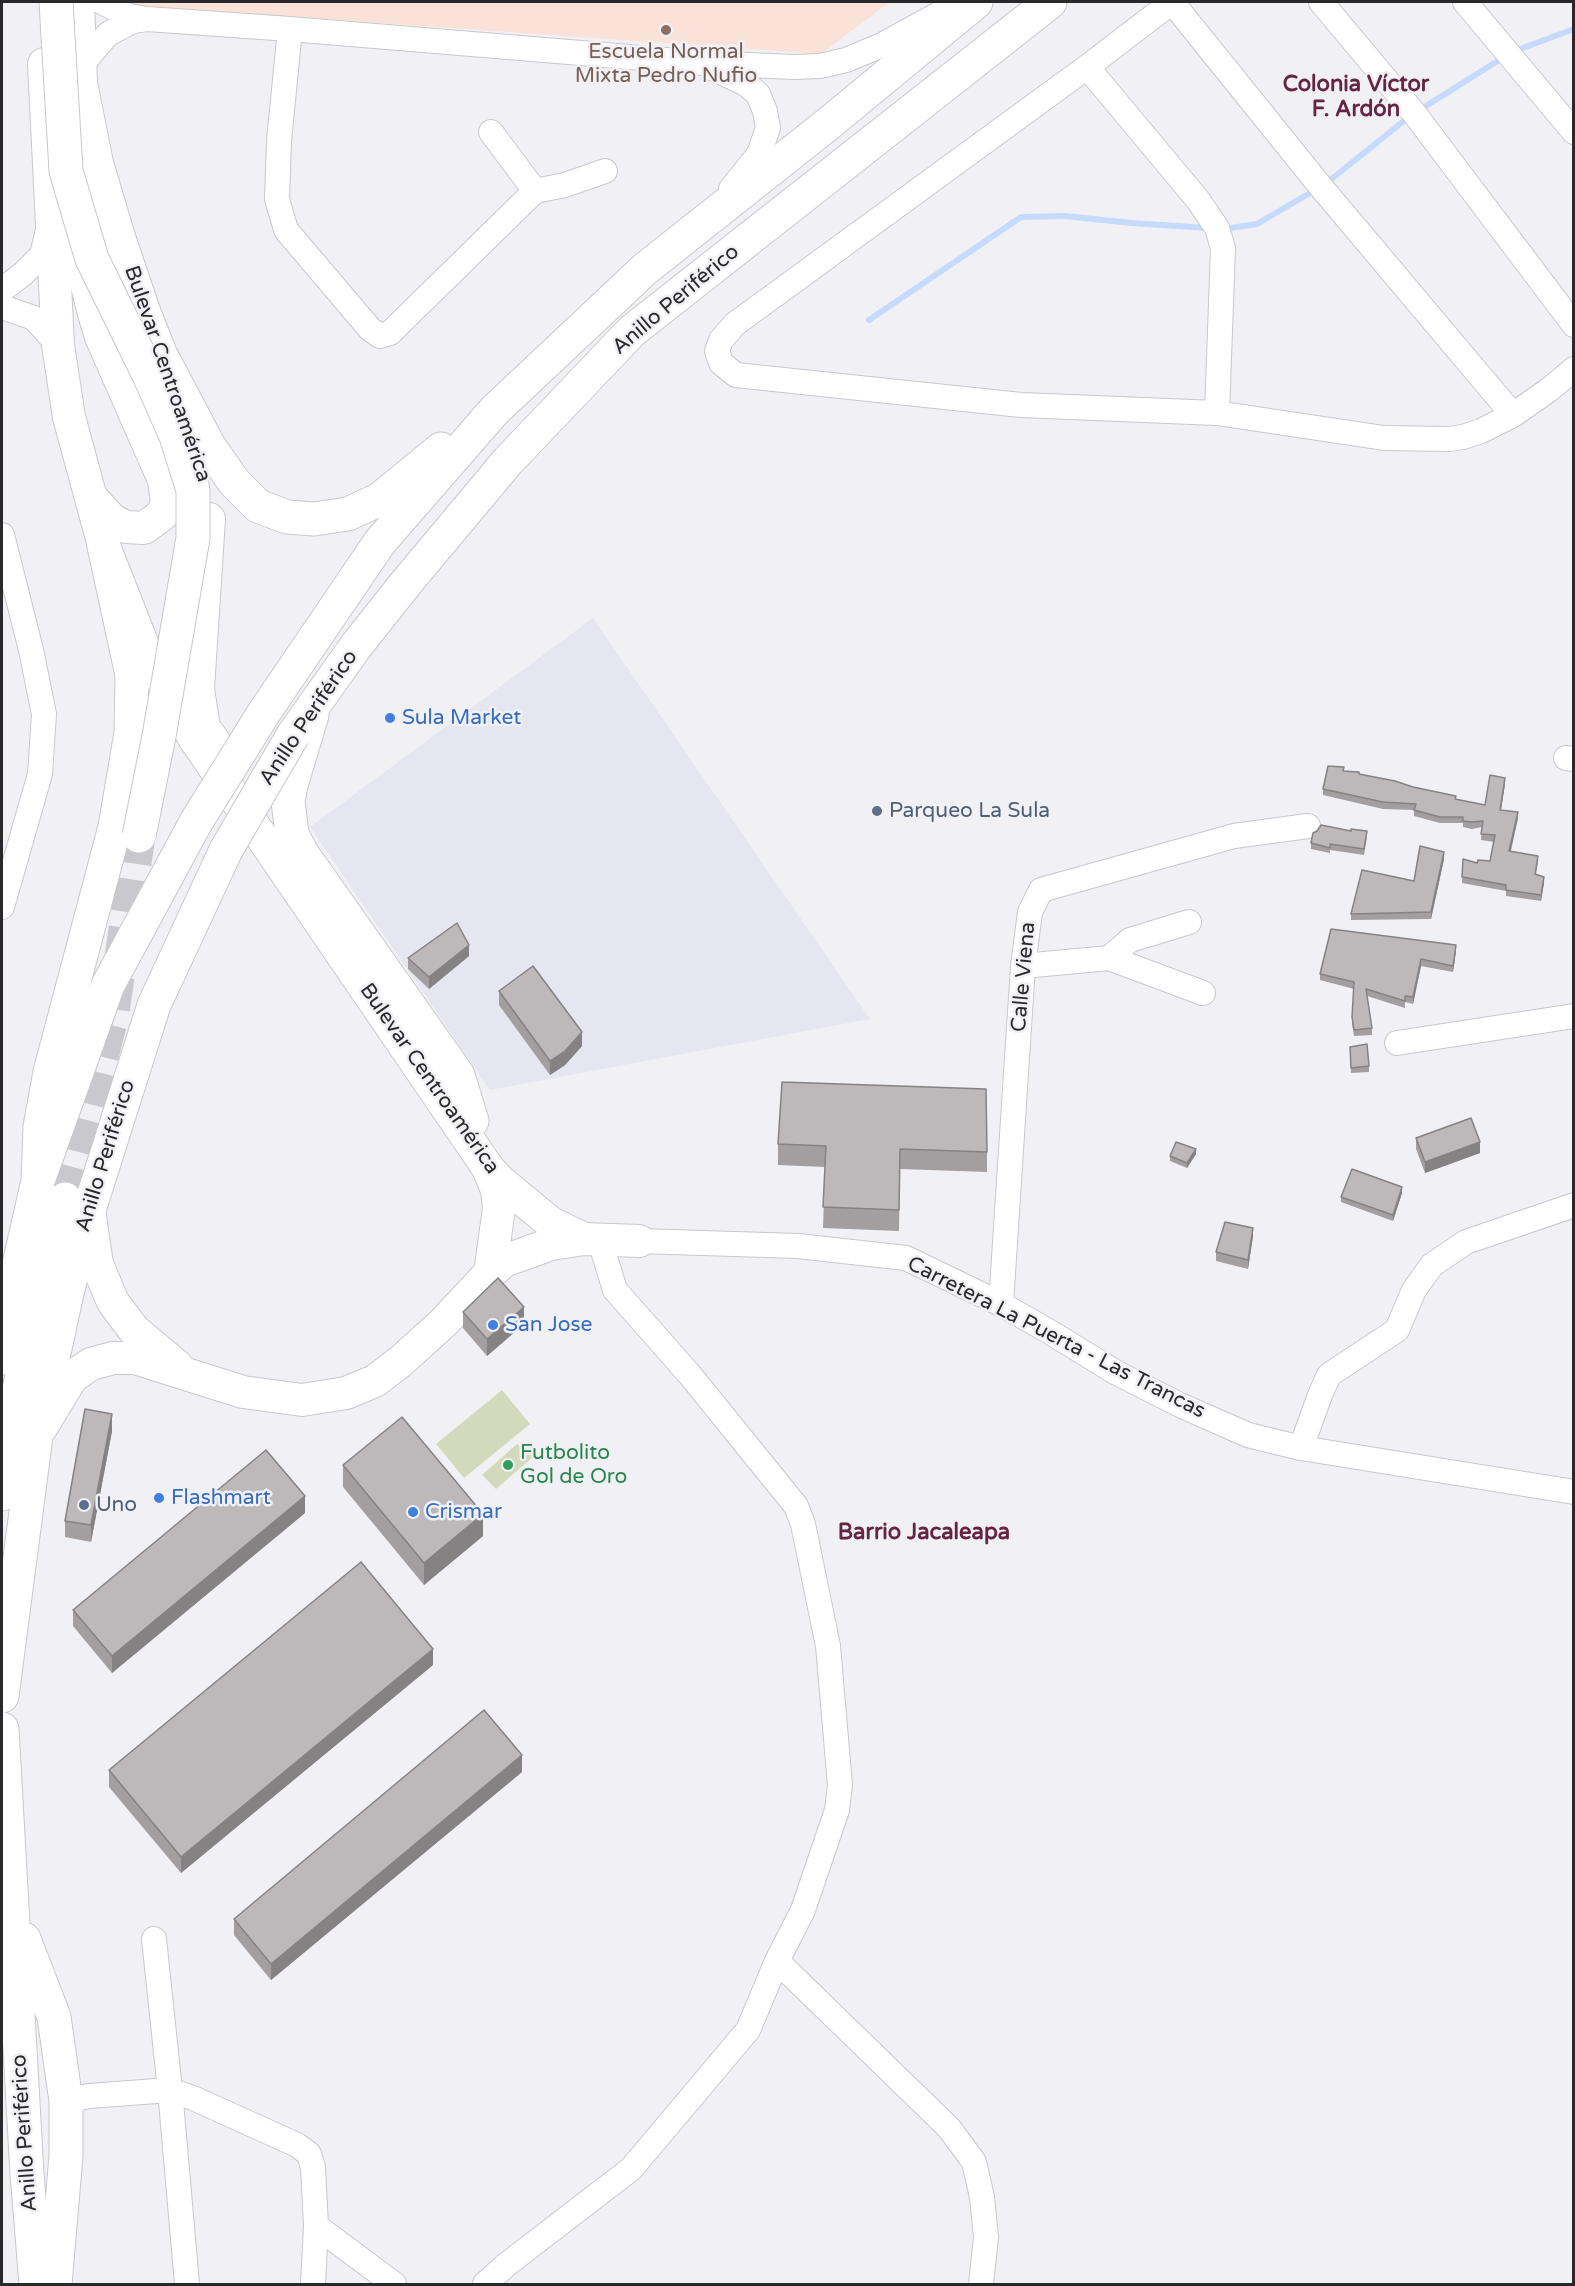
<!DOCTYPE html>
<html>
<head>
<meta charset="utf-8">
<style>
	body { margin:0 }
	#map { position:relative; width:1575px; height:2286px; overflow:hidden; background:#f1f1f5; font-family:"Varela Round",sans-serif }
	canvas { display:block }
	.frame { position:absolute; inset:0; border:3px solid #29292b; pointer-events:none }
</style>
</head>
<body>
<div id="map">
<canvas width="1575" height="2286"></canvas>
<div class="frame"></div>
</div>
<script>
const c = document.querySelector('canvas').getContext('2d');
c.lineJoin = 'round';
function paint(path, color) { c.fillStyle = color; c.fill(path, 'evenodd'); }
const toPath = rows => new Path2D(rows.map(r => 'M' + r).join(''));
function stroke(path, color, width, dash) { c.strokeStyle = color; c.lineWidth = width; c.lineCap = dash ? 'butt' : 'round'; c.setLineDash(dash || []); c.stroke(path); }
function write(font, color, halo, rows, align = 'center') {
  c.font = font + ' "Varela Round",sans-serif'; c.lineWidth = 5; c.setLineDash([]); c.textBaseline = 'middle'; c.strokeStyle = halo; c.fillStyle = color; for (const [text, x, y, turn = 0] of rows) {
    c.save(); c.translate(x, y); c.rotate((+turn || 0) * Math.PI / 180); c.textAlign = isNaN(turn) ? turn : align; if (halo) c.strokeText(text, 0, 0); c.fillText(text, 0, 0); c.restore();
  }
}
const built = toPath([
	[593,618,870,1019,490,1090,310,827]
]);
const education = toPath([
	[127,2,890,2,821,54,137,6]
]);
const green = toPath([
	[502,1390,530,1424,464,1478,436,1444],
	[517,1444,534,1456,496,1489,482,1475]
]);
const stream = toPath([
	[1512,52,1574,29],
	[1418,111,1504,57],
	[1324,185,1410,116],
	[1224,229,1257,224,1315,190],
	[869,320,1021,217,1065,216,1131,223,1208,228]
]);
const highwayTunnel = toPath([
	[65,1199,112,1018,139,836]
]);
const minor = toPath([
	[102,2,129,16,147,19,290,29,702,63,794,67,820,66,846,60,882,45,957,4],
	[1172,2,1087,67,735,324,721,340,717,351,721,363,736,375,1021,405,1217,413,1384,438,1449,439,1463,437,1481,431,1513,415,1550,389,1574,369],
	[1172,2,1321,187,1513,415],
	[1321,2,1414,113,1574,325],
	[1465,2,1574,132],
	[290,29,279,141,277,199,286,230,370,329,380,336,390,333,535,191,565,185,605,171],
	[1087,67,1198,200,1217,228,1223,248,1217,413],
	[712,68,746,84,758,94,765,111,768,128,759,154,731,189],
	[80,70,89,56,108,34,133,21,147,19],
	[491,132,535,191],
	[2,290,24,273,42,255,48,230],
	[2,307,34,318,58,345],
	[2,535,31,650,44,714,40,774,2,907],
	[1566,758,1574,759],
	[1109,958,1130,940,1189,922],
	[1023,966,1109,958,1203,993],
	[1397,1043,1574,1016],
	[639,1241,798,1246,906,1258,1001,1304,1050,1332,1115,1372,1180,1405,1248,1435,1301,1448,1574,1492],
	[1001,1304,1023,966,1030,912,1041,890,1234,836,1308,826],
	[1301,1448,1320,1395,1329,1375,1397,1330,1414,1290,1432,1265,1466,1242,1574,1205],
	[154,1939,170,2090,187,2284],
	[777,1961,949,2128,974,2162,982,2197,986,2237,981,2284],
	[66,2101,89,2096,170,2090,193,2098,297,2145,309,2154,313,2167,316,2226,394,2284],
	[313,2284,316,2226],
	[485,2284,506,2265,631,2169,748,2030,777,1961,803,1910,837,1810,840,1785,828,1646,803,1524,796,1506,690,1375,615,1290,600,1241]
]);
const major = toPath([
	[78,2,81,83,97,163,119,237,144,311,172,382],
	[44,64,58,345,69,417,104,546,144,648,194,738,488,1168,500,1181,551,1223,584,1239,639,1241],
	[82,243,83,270,95,317,101,337,164,480,167,503,162,515,144,528,126,527,112,520,92,498],
	[209,519,198,689,204,728,214,741],
	[488,1168,497,1190,499,1208,490,1273],
	[89,1210,97,1264,113,1302,134,1330,177,1366],
	[41,1428,72,1377,91,1364,113,1358,135,1358,243,1392,302,1400,346,1393,375,1381,401,1361,443,1323,490,1273,504,1261,551,1244,584,1239]
]);
const highway = toPath([
	[163,359,209,446,234,482,258,506,287,517,314,519,348,514,380,499,441,449],
	[265,711,380,542,494,411,645,269,828,124,976,2],
	[312,715,291,785,288,801,292,834,301,852,458,1075,472,1121],
	[293,735,356,646,406,583,508,461,632,331,1050,2],
	[38,1181,40,1127,50,1072,115,827,131,733,132,675,104,546],
	[2,1358,12,1295,38,1181,108,985,196,822],
	[2,1494,9,1437,35,1314,65,1199],
	[2,1696,36,1436,67,1293,89,1210,154,1005,226,850],
	[2,1729,27,2174,36,2284],
	[24,1939,54,2017,66,2101,66,2156,55,2284]
]);
const highwayBridge = toPath([
	[56,2,66,171,92,259,150,377,176,436,193,490,193,538,159,736,139,836],
	[196,822,265,711],
	[226,850,293,735]
]);
const wall = toPath([
	[1344,771,1359,774,1455,799,1485,805,1505,784,1501,810,1518,818,1511,851,1538,862,1536,875,1544,883,1541,901,1506,896,1506,891,1462,883,1463,859,1477,863,1490,861,1494,842,1481,840,1482,827,1472,829,1463,827,1463,823,1440,823,1414,816,1414,810,1383,809,1323,795,1323,789],
	[1367,837,1364,855,1330,850,1330,853,1311,849,1311,843],
	[1444,859,1431,919,1351,920,1351,914,1414,881],
	[1456,951,1453,972,1421,966,1413,1004,1405,1002,1405,1008,1367,996,1372,1028,1372,1035,1354,1036,1352,1023,1354,989,1320,980,1320,974],
	[469,956,429,989,408,969,408,958],
	[499,991,582,1046,565,1065,550,1075,499,1005],
	[1350,1047,1369,1066,1369,1072,1351,1073],
	[1416,1138,1480,1153,1425,1173,1416,1149],
	[778,1144,987,1152,987,1172,900,1169,899,1231,823,1228,825,1167,778,1165],
	[1196,1154,1187,1168,1170,1161,1170,1156],
	[1402,1193,1393,1221,1341,1202,1341,1197],
	[1253,1236,1248,1269,1216,1261,1216,1252],
	[463,1312,524,1324,487,1356,463,1328],
	[112,1431,91,1542,65,1537,65,1521],
	[343,1465,483,1536,424,1585,343,1487],
	[305,1513,112,1673,73,1626,73,1610],
	[433,1665,181,1873,109,1787,109,1770],
	[522,1772,271,1980,234,1935,234,1919]
]);
const shadedWall = toPath([
	[1505,778,1505,784,1500,816,1500,810],
	[1518,812,1518,818,1509,857,1509,851],
	[1444,852,1444,859,1431,919,1431,912],
	[1544,877,1544,883,1541,901,1541,895],
	[469,945,469,956,429,989,429,977],
	[1456,945,1456,951,1453,972,1453,966],
	[1421,959,1421,966,1413,1004,1413,997],
	[582,1032,582,1046,565,1065,550,1075,550,1061],
	[1480,1142,1480,1153,1425,1173,1425,1162],
	[1196,1149,1196,1154,1187,1168,1187,1163],
	[1402,1187,1402,1193,1393,1221,1393,1215],
	[1253,1228,1253,1236,1248,1269,1248,1260],
	[524,1307,524,1324,487,1356,487,1339],
	[112,1414,112,1431,91,1542,91,1525],
	[305,1496,305,1513,112,1673,112,1656],
	[483,1514,483,1536,424,1585,424,1563],
	[433,1649,433,1665,181,1873,181,1857],
	[522,1755,522,1772,271,1980,271,1964]
]);
const building = toPath([
	[1328,766,1344,767,1343,771,1359,772,1359,774,1395,781,1413,787,1456,796,1455,799,1485,805,1490,775,1505,778,1500,810,1518,812,1509,851,1538,856,1535,874,1544,877,1541,895,1506,890,1506,885,1462,877,1463,859,1477,863,1478,860,1490,861,1495,835,1481,834,1483,821,1472,822,1463,821,1463,817,1440,817,1414,810,1416,804,1383,802,1323,789,1328,766],
	[1321,825,1351,831,1351,829,1367,831,1364,849,1330,844,1330,848,1311,843,1313,833,1317,831,1321,825],
	[1420,846,1444,852,1431,912,1351,914,1362,870,1414,881,1420,846],
	[457,923,469,945,429,977,408,958,457,923],
	[1331,929,1456,945,1453,966,1421,959,1413,997,1405,996,1405,1001,1366,989,1372,1028,1354,1030,1352,1017,1354,982,1320,974,1331,929],
	[533,966,582,1032,565,1051,550,1061,499,991,533,966],
	[1367,1044,1369,1066,1351,1068,1350,1047,1367,1044],
	[782,1082,986,1089,987,1152,900,1149,899,1210,823,1207,826,1146,778,1144,782,1082],
	[1471,1118,1480,1142,1425,1162,1416,1138,1471,1118],
	[1176,1142,1196,1149,1187,1163,1170,1156,1176,1142],
	[1352,1169,1402,1187,1393,1215,1341,1197,1352,1169],
	[1225,1222,1253,1228,1248,1260,1216,1252,1225,1222],
	[498,1278,524,1307,487,1339,463,1312,498,1278],
	[85,1409,112,1414,91,1525,65,1521,85,1409],
	[402,1417,483,1514,424,1563,343,1465,402,1417],
	[266,1450,305,1496,112,1656,73,1610,266,1450],
	[361,1562,433,1649,181,1857,109,1770,361,1562],
	[484,1710,522,1755,271,1964,234,1919,484,1710]
]);
const markers = [
	[666,30,6,"#8d6e63"],
	[390,718,6,"#3f7fe0"],
	[877,811,6,"#5c6f8a"],
	[493,1325,6,"#3f7fe0"],
	[508,1465,6,"#2e9e5b"],
	[159,1498,6,"#3f7fe0"],
	[84,1505,6,"#5c6f8a"],
	[413,1512,6,"#3f7fe0"]
];
const educationNames = [
	["Escuela Normal",666,52],
	["Mixta Pedro Nufio",666,76]
];
const streetNames = [
	["Anillo Periférico",676,300,-40],
	["Bulevar Centroamérica",167,374,71],
	["Anillo Periférico",309,718,-56],
	["Calle Viena",1024,977,-85],
	["Bulevar Centroamérica",429,1079,55],
	["Anillo Periférico",106,1156,-73],
	["Carretera La Puerta - Las Trancas",1056,1338,27],
	["Anillo Periférico",25,2133,-94]
];
const shopNames = [
	["Sula Market",402,718],
	["San Jose",505,1325],
	["Flashmart",171,1498],
	["Crismar",425,1512]
];
const serviceNames = [
	["Parqueo La Sula",889,811],
	["Uno",96,1505]
];
const leisureNames = [
	["Futbolito",520,1453],
	["Gol de Oro",520,1477]
];
const neighbourhoodNames = [
	["Colonia Víctor",1356,85],
	["F. Ardón",1356,110],
	["Barrio Jacaleapa",924,1533]
];
paint(built, '#e6e6f1');
paint(education, '#fbe2d9');
paint(green, '#d3dabb');
stroke(stream, '#c5dafc', 6);
stroke(highwayTunnel, '#c9c9cd', 33, [33, 16]);
stroke(minor, '#c8c8cc', 26);
stroke(major, '#c8c8cc', 34);
stroke(highway, '#c8c8cc', 35);
stroke(minor, '#fff', 24);
stroke(major, '#fff', 32);
stroke(highway, '#fff', 33);
stroke(highwayBridge, '#c8c8cc', 35, []);
stroke(highwayBridge, '#fff', 33);
paint(wall, '#a39fa1');
paint(shadedWall, '#848283');
paint(building, '#bdb9bb');
stroke(building, '#848283', 1.5);
for (const [x, y, r, color] of markers) { const dot = new Path2D(); dot.arc(x, y, r, 0, 2 * Math.PI); c.fillStyle = color; c.fill(dot); stroke(dot, '#f1f1f5', 2); }
write('21px', '#785e54', '#f1f1f5', educationNames);
write('21px', '#29292b', '#f1f1f5', streetNames);
write('21px', '#366cbe', '#f1f1f5', shopNames, 'left');
write('21px', '#4e5e75', '#f1f1f5', serviceNames, 'left');
write('21px', '#27864d', '#f1f1f5', leisureNames, 'left');
write('bold 22px', '#652443', '#f1f1f5', neighbourhoodNames);
</script>
</body>
</html>
